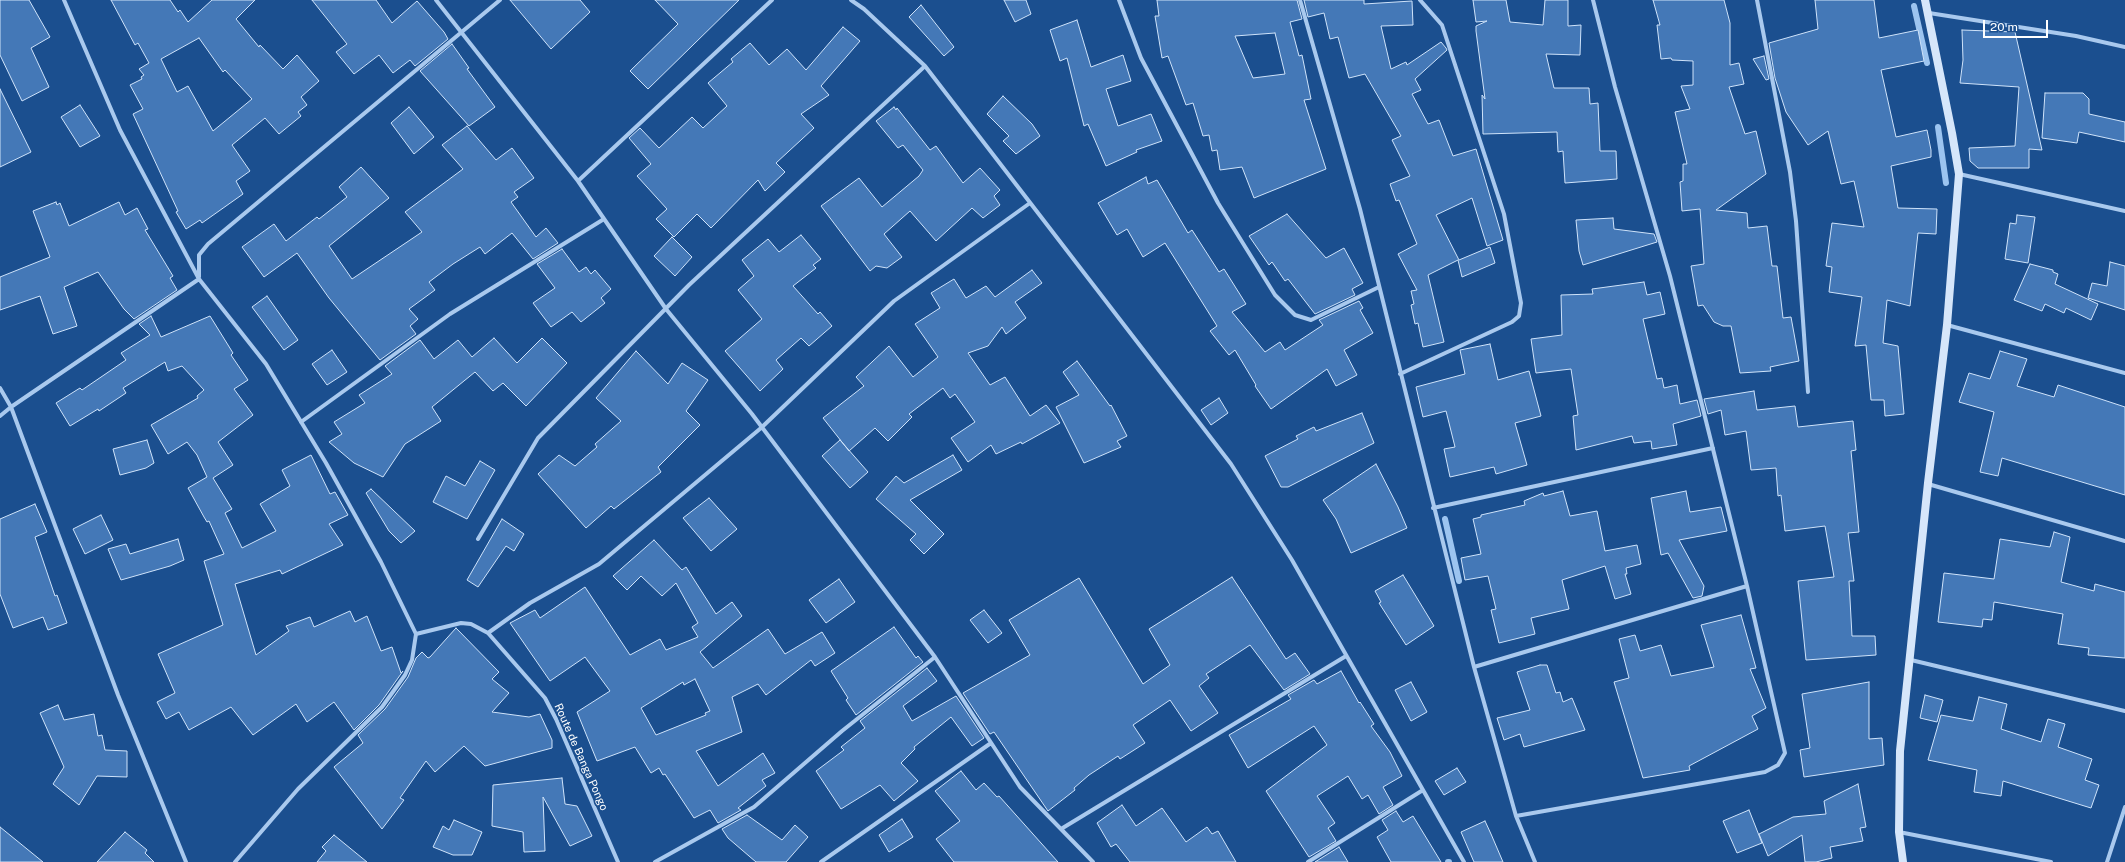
<!DOCTYPE html>
<html>
<head>
<meta charset="utf-8">
<style>
	body { margin:0 }
	#map { position:relative; width:2125px; height:862px; overflow:hidden; background:#1b4f8f; font-family:"Public Sans",sans-serif }
	canvas { display:block }
	.scale { position:absolute; left:1983px; top:20px; width:65px; height:18px; box-sizing:border-box; border:2px solid #fff; border-top:0; padding-left:5px; font-size:12px; line-height:14px; white-space:nowrap; color:#fff; -webkit-text-stroke:3px #1b4f8f; paint-order:stroke }
</style>
</head>
<body>
<div id="map">
<canvas width="2125" height="862"></canvas>
<div class="scale">20 m</div>
</div>
<script>
const c = document.querySelector('canvas').getContext('2d');
c.lineJoin = 'round';
const toPath = rows => new Path2D(rows.map(r => 'M' + r).join(''));
function stroke(path, color, width, dash) { c.strokeStyle = color; c.lineWidth = width; c.lineCap = dash ? 'butt' : 'round'; c.setLineDash(dash || []); c.stroke(path); }
function paint(path, color) { c.fillStyle = color; c.fill(path, 'evenodd'); }
function write(font, color, halo, rows, align = 'center') {
  c.font = font + ' "Public Sans",sans-serif'; c.lineWidth = 3.5; c.setLineDash([]); c.textBaseline = 'middle'; c.strokeStyle = halo; c.fillStyle = color; for (const [text, x, y, turn = 0] of rows) {
    c.save(); c.translate(x, y); c.rotate((+turn || 0) * Math.PI / 180); c.textAlign = isNaN(turn) ? turn : align; if (halo) c.strokeText(text, 0, 0); c.fillText(text, 0, 0); c.restore();
  }
}
const stream = toPath([
	[1914,6,1927,63],
	[1938,127,1946,183],
	[1445,519,1459,581],
	[1448,862,1449,862]
]);
const building = toPath([
	[0,0,29,0,50,37,31,48,49,87,22,101,0,55,0,0],
	[111,0,170,0,178,12,180,10,188,22,212,0,255,0,236,19,259,47,260,45,283,69,297,55,319,81,301,97,307,105,298,112,301,116,279,134,265,118,232,145,250,171,236,181,243,194,202,223,200,220,186,229,176,212,178,211,133,114,143,109,130,85,142,79,141,77,144,75,139,69,149,63,138,43,135,45,111,0],
	[199,38,223,72,225,70,252,99,213,131,188,86,177,92,161,59,199,38],
	[312,0,376,0,392,23,417,1,444,32,448,39,415,66,410,60,393,73,379,55,354,74,336,52,347,44,312,0],
	[510,0,580,0,590,12,551,49,510,0],
	[655,0,739,0,648,89,630,71,678,24,655,0],
	[1004,0,1026,0,1031,14,1015,22,1004,0],
	[1157,0,1297,0,1302,19,1290,22,1299,56,1302,55,1311,99,1304,100,1326,169,1254,198,1242,167,1220,170,1217,150,1212,151,1209,135,1203,136,1193,103,1186,105,1168,56,1162,58,1155,16,1159,16,1157,0],
	[1275,33,1285,74,1253,78,1235,36,1275,33],
	[1304,0,1364,0,1364,4,1412,1,1413,25,1381,26,1391,69,1406,62,1407,65,1441,42,1446,48,1447,50,1415,79,1421,90,1412,94,1428,124,1439,120,1453,156,1476,149,1503,240,1487,246,1472,198,1436,215,1459,260,1490,247,1495,263,1462,277,1458,260,1428,275,1444,342,1423,347,1418,323,1415,324,1411,305,1414,304,1411,291,1417,290,1398,254,1417,244,1399,200,1396,201,1390,184,1410,176,1392,140,1401,136,1365,74,1349,78,1338,37,1330,39,1324,13,1308,17,1304,0],
	[1473,0,1506,0,1510,22,1543,25,1545,0,1568,0,1568,26,1581,25,1580,55,1546,54,1554,88,1589,88,1590,104,1598,103,1600,151,1616,151,1617,179,1565,183,1563,151,1558,152,1557,132,1483,134,1482,95,1485,99,1476,31,1476,26,1487,21,1476,22,1473,0],
	[1653,0,1724,0,1730,23,1730,65,1739,63,1744,84,1729,87,1745,134,1756,131,1766,174,1716,210,1747,213,1748,228,1767,226,1772,266,1777,266,1783,318,1791,317,1799,361,1770,367,1771,371,1740,373,1731,326,1723,326,1714,322,1703,305,1698,306,1691,266,1704,264,1700,209,1682,211,1680,182,1683,181,1683,164,1687,164,1675,112,1690,109,1681,86,1693,85,1693,61,1672,60,1671,58,1661,59,1657,25,1660,25,1653,0],
	[1815,0,1874,0,1879,38,1918,30,1924,61,1881,70,1896,137,1927,130,1931,150,1931,157,1891,166,1898,208,1937,209,1936,234,1918,233,1910,306,1887,300,1883,343,1898,346,1904,414,1885,416,1884,400,1871,400,1866,345,1855,346,1862,297,1829,292,1832,267,1826,266,1832,223,1864,227,1854,181,1841,184,1828,131,1808,145,1786,112,1775,78,1769,43,1818,29,1815,0],
	[921,5,954,47,944,56,909,17,921,5],
	[1077,20,1091,67,1123,55,1131,81,1106,89,1118,126,1151,114,1162,141,1136,150,1137,152,1106,166,1088,124,1084,126,1067,58,1060,61,1050,30,1077,20],
	[843,27,860,41,821,86,829,95,801,114,814,128,776,163,785,172,765,191,758,180,711,228,697,214,674,237,656,219,667,209,637,176,651,164,629,138,640,128,659,148,692,117,703,128,727,106,708,83,733,62,731,59,750,43,769,65,787,49,806,70,843,27],
	[1962,30,2015,32,2042,150,2029,149,2029,168,1978,168,1970,161,1969,148,2015,146,2019,87,1960,83,1963,60,1962,30],
	[452,44,469,68,467,69,495,107,469,126,420,71,452,44],
	[1764,56,1769,79,1766,80,1753,59,1764,56],
	[0,89,31,152,0,167,0,89],
	[2045,93,2083,93,2089,99,2089,114,2125,122,2125,142,2079,132,2077,143,2042,138,2045,93],
	[1003,96,1032,124,1040,136,1016,154,1003,141,1009,136,987,114,1003,96],
	[80,105,100,136,80,147,61,117,80,105],
	[409,107,434,137,414,154,391,123,409,107],
	[894,107,896,110,897,108,930,150,936,146,963,183,980,168,1000,190,994,196,1000,205,983,218,972,208,936,241,910,211,884,234,902,257,887,268,876,266,870,271,821,206,859,178,882,207,919,176,923,170,903,145,898,148,876,121,894,107],
	[467,126,496,160,512,148,534,178,514,192,518,197,511,202,536,237,546,228,558,243,533,259,512,233,485,254,480,247,453,264,429,282,435,290,409,309,418,319,410,326,416,334,380,360,329,298,297,253,264,277,242,247,274,224,286,241,317,217,319,219,347,197,339,187,361,167,389,198,329,246,352,279,422,232,405,212,463,169,442,145,467,126],
	[1146,177,1148,184,1157,180,1188,233,1192,230,1219,272,1224,269,1246,304,1232,312,1265,352,1280,342,1285,350,1323,325,1319,320,1359,301,1363,308,1360,310,1373,333,1344,350,1357,375,1336,386,1327,369,1271,409,1255,386,1256,385,1235,350,1229,355,1210,331,1217,326,1165,243,1143,257,1127,229,1117,235,1098,203,1146,177],
	[56,202,57,205,60,203,69,226,119,202,125,215,137,208,148,229,145,230,173,276,170,278,177,290,134,319,124,309,98,272,64,287,77,326,53,334,40,296,0,310,0,277,50,257,33,211,56,202],
	[1287,214,1326,258,1344,248,1363,283,1352,289,1355,295,1315,314,1288,279,1285,281,1272,262,1269,265,1249,236,1287,214],
	[2017,215,2035,217,2028,263,2005,259,2010,223,2016,224,2017,215],
	[1613,218,1614,229,1654,234,1657,242,1583,265,1579,251,1576,220,1613,218],
	[801,235,821,259,813,265,816,268,793,286,818,314,820,312,832,326,809,346,801,338,776,360,783,369,760,391,725,351,762,319,738,290,754,276,742,260,768,239,779,252,801,235],
	[672,237,692,257,675,276,654,256,672,237],
	[562,249,579,272,586,267,591,274,595,270,611,289,601,298,605,303,581,322,572,312,551,327,533,303,555,288,537,264,562,249],
	[2110,262,2125,266,2125,310,2088,298,2092,283,2107,286,2110,262],
	[2030,264,2053,270,2053,272,2058,274,2055,284,2098,304,2091,320,2066,308,2064,313,2045,304,2042,311,2014,300,2030,264],
	[1032,270,1042,283,1015,302,1026,318,1006,334,1002,327,988,346,968,353,990,385,1005,377,1030,416,1046,405,1060,423,1022,444,1021,442,996,454,991,445,968,462,951,438,975,422,955,394,950,398,943,388,909,414,912,417,888,441,875,428,849,451,823,418,864,386,856,377,889,346,913,377,938,357,915,324,940,308,931,293,954,279,966,298,986,286,995,297,1032,270],
	[1644,282,1647,295,1660,292,1665,314,1643,319,1657,379,1662,378,1664,388,1677,385,1680,404,1697,400,1701,416,1673,424,1677,445,1652,449,1651,441,1634,443,1632,436,1576,450,1573,416,1578,415,1571,369,1536,373,1531,339,1562,335,1561,295,1593,294,1592,289,1644,282],
	[267,296,298,340,284,350,252,307,267,296],
	[151,316,161,337,210,316,233,353,231,355,248,380,234,389,253,415,218,442,233,465,213,478,232,509,225,513,242,548,276,531,260,504,290,486,282,470,311,455,330,494,335,492,348,515,329,524,343,545,282,574,280,570,235,584,256,655,289,631,286,626,310,617,314,627,350,611,355,622,367,616,381,651,392,647,401,673,403,671,379,705,354,730,334,702,307,722,296,704,253,735,231,707,189,730,179,712,166,719,157,702,175,693,158,654,223,625,204,561,224,554,209,521,207,522,204,517,188,488,207,477,197,455,187,442,168,454,151,425,198,398,197,396,204,390,182,366,168,371,165,362,123,388,126,393,99,411,98,409,70,426,56,403,80,388,82,390,126,360,121,353,150,335,139,324,151,316],
	[494,338,517,363,542,338,567,363,526,406,503,383,493,391,475,372,432,407,441,421,405,444,383,477,354,463,329,442,342,434,334,422,365,403,359,395,392,374,385,366,420,340,434,359,458,340,472,357,494,338],
	[1490,344,1498,380,1529,371,1541,416,1515,423,1527,465,1496,474,1494,467,1450,477,1444,449,1455,447,1446,411,1423,417,1416,387,1465,374,1460,350,1490,344],
	[332,350,347,372,327,385,312,364,332,350],
	[636,351,668,384,682,363,708,380,686,411,700,425,658,467,661,472,614,509,611,506,586,528,538,474,559,455,575,466,597,447,595,444,621,421,596,398,636,351],
	[2000,351,2027,359,2017,386,2054,397,2058,385,2125,407,2125,495,2002,458,1998,476,1980,472,1994,412,1959,402,1969,373,1990,379,2000,351],
	[1077,361,1110,406,1111,405,1127,436,1117,441,1121,447,1084,463,1056,407,1079,395,1063,372,1077,361],
	[1754,391,1757,410,1795,406,1798,427,1853,421,1856,450,1851,451,1859,532,1848,533,1854,581,1849,581,1852,636,1875,636,1876,655,1806,660,1798,581,1834,577,1825,526,1785,531,1781,495,1778,496,1776,468,1751,470,1746,431,1725,435,1721,410,1708,414,1704,399,1754,391],
	[1219,398,1228,413,1211,425,1201,410,1219,398],
	[1362,413,1374,443,1288,487,1281,487,1265,456,1298,439,1296,436,1314,427,1316,431,1362,413],
	[147,440,154,463,146,468,120,475,113,449,147,440],
	[840,440,868,472,850,488,822,456,840,440],
	[953,455,962,470,910,500,944,534,924,554,910,540,916,534,876,499,896,476,904,483,953,455],
	[480,461,495,470,467,519,433,502,446,476,465,486,480,461],
	[1376,464,1398,507,1407,528,1351,553,1336,519,1323,500,1376,464],
	[371,489,415,531,401,543,389,531,366,493,371,489],
	[1563,491,1570,516,1597,511,1605,551,1637,545,1641,564,1626,568,1627,574,1625,574,1631,594,1615,599,1605,566,1562,580,1569,609,1531,618,1535,634,1499,643,1491,610,1496,609,1488,576,1465,580,1461,558,1481,554,1473,519,1481,517,1481,515,1525,505,1524,501,1543,493,1544,496,1563,491],
	[1686,491,1690,512,1721,507,1727,531,1679,540,1704,586,1702,596,1693,598,1668,553,1661,555,1651,498,1686,491],
	[709,498,737,529,711,551,683,518,709,498],
	[35,504,47,532,35,537,55,596,57,595,67,623,48,630,43,617,13,628,0,594,0,519,35,504],
	[101,515,113,540,85,554,73,529,101,515],
	[502,519,524,534,514,551,506,546,478,587,467,580,502,519],
	[2054,532,2070,537,2061,582,2094,591,2095,584,2125,592,2125,658,2088,655,2089,648,2058,644,2063,614,1994,602,1992,620,1983,619,1982,627,1938,622,1944,573,1994,579,2000,539,2050,547,2054,532],
	[178,539,184,560,170,566,121,580,108,549,126,544,130,554,178,539],
	[654,540,682,570,686,567,716,614,732,602,742,616,700,652,713,668,768,629,785,654,822,632,835,653,815,666,811,660,766,695,758,684,732,697,742,732,696,751,718,786,763,753,775,773,762,780,766,786,738,808,741,810,718,823,710,810,694,818,665,774,663,775,659,768,651,773,635,747,597,761,577,712,610,691,585,657,550,681,510,623,535,610,540,618,585,587,630,655,660,639,666,650,698,637,692,627,698,623,676,583,662,596,641,576,627,590,613,576,654,540],
	[695,679,710,711,705,713,706,715,656,735,641,708,683,682,684,685,695,679],
	[1403,575,1434,626,1406,645,1379,603,1381,602,1375,591,1403,575],
	[1232,577,1286,659,1295,653,1310,674,1284,690,1250,645,1206,674,1209,678,1199,686,1218,713,1191,731,1170,700,1133,725,1145,743,1120,759,1118,756,1089,775,1074,788,1075,790,1048,811,994,732,990,734,963,693,1030,655,1009,620,1079,578,1143,684,1170,665,1149,629,1232,577],
	[839,579,855,602,826,623,809,600,839,579],
	[984,610,1002,633,988,643,970,620,984,610],
	[1741,615,1756,668,1750,669,1766,708,1752,716,1758,729,1689,766,1690,770,1643,778,1614,682,1629,678,1619,639,1635,635,1640,651,1661,645,1671,676,1714,667,1701,625,1741,615],
	[894,627,916,658,918,656,923,662,856,715,846,700,848,698,831,671,894,627],
	[456,628,499,672,492,679,509,693,492,712,529,717,540,714,552,740,552,748,485,766,464,746,435,772,426,761,400,798,404,800,382,829,334,767,363,743,358,735,385,709,408,677,416,658,422,652,428,658,430,657,456,628],
	[1540,665,1547,665,1556,693,1560,692,1563,702,1572,698,1585,730,1524,747,1520,734,1504,740,1497,718,1530,710,1517,672,1540,665],
	[927,668,937,681,903,706,912,721,956,696,984,738,972,746,951,717,914,747,915,749,901,763,918,781,894,801,880,785,841,809,816,771,844,750,841,747,865,728,860,721,927,668],
	[1341,671,1359,703,1360,702,1374,724,1371,726,1390,752,1402,776,1383,787,1393,805,1379,814,1368,795,1362,799,1348,776,1317,796,1335,823,1328,828,1336,841,1309,857,1266,791,1327,745,1314,726,1248,768,1229,735,1291,699,1288,695,1314,680,1317,684,1341,671],
	[1411,682,1427,712,1411,721,1395,690,1411,682],
	[1869,682,1869,739,1882,738,1884,765,1804,777,1800,750,1810,748,1802,694,1869,682],
	[1925,695,1943,700,1937,722,1920,718,1925,695],
	[1979,697,2007,704,2001,729,2041,742,2048,719,2065,724,2058,747,2092,759,2085,780,2099,785,2091,808,2003,781,2001,796,1974,792,1977,770,1928,760,1941,715,1973,721,1979,697],
	[58,705,64,720,94,714,98,736,102,735,105,750,127,751,127,777,97,776,79,805,53,784,64,767,40,713,58,705],
	[1457,768,1466,782,1444,795,1435,781,1457,768],
	[961,771,976,790,984,783,997,797,999,796,1058,862,954,862,936,839,960,821,935,791,961,771],
	[562,778,565,804,577,806,592,836,570,846,543,797,545,851,524,852,523,832,492,826,493,785,562,778],
	[1858,784,1866,827,1860,828,1863,841,1830,847,1832,858,1816,862,1805,862,1802,835,1768,856,1759,834,1793,817,1826,814,1824,801,1858,784],
	[1122,805,1136,826,1162,808,1186,842,1207,827,1212,834,1218,831,1236,862,1130,862,1116,844,1111,847,1097,823,1122,805],
	[1749,810,1762,843,1737,853,1723,821,1749,810],
	[1396,811,1403,822,1413,816,1441,862,1391,862,1377,837,1388,830,1382,820,1396,811],
	[747,815,782,840,795,825,808,837,786,862,756,862,728,838,722,829,747,815],
	[902,819,913,837,889,852,879,835,902,819],
	[454,820,482,832,472,855,453,855,433,847,443,826,449,830,454,820],
	[1485,821,1491,834,1503,862,1474,862,1461,832,1485,821],
	[0,827,43,862,0,862,0,827],
	[125,832,147,850,145,853,154,862,97,862,125,832],
	[334,835,367,862,317,862,326,851,322,847,334,835],
	[1339,847,1348,862,1315,862,1339,847]
]);
const minor = toPath([
	[64,0,120,130,199,279,266,364,326,463,381,562,416,634,412,660,405,675,382,707,298,789,235,862],
	[436,0,578,181,666,309,752,414,935,657,1020,787,1093,862],
	[851,0,864,9,925,66,1231,464,1292,560,1464,862],
	[1119,0,1141,58,1218,203,1275,295,1295,315,1311,320,1379,287],
	[1300,0,1360,209,1474,667,1516,816,1535,862],
	[1757,0,1790,172,1796,221,1808,392],
	[1929,13,2076,36,2125,47],
	[1959,174,2125,211],
	[578,181,772,0],
	[199,277,199,255,208,244,500,0],
	[1947,325,2125,373],
	[1400,374,1512,322,1519,316,1521,303,1504,214,1442,25,1420,0],
	[0,388,11,407,118,695,186,862],
	[0,416,11,407,199,279],
	[301,422,450,314,604,219],
	[1928,484,2125,541],
	[1433,508,1713,448],
	[478,539,538,438,689,285,925,66],
	[488,633,530,603,599,564,761,428,894,301,1030,203],
	[416,634,461,623,471,624,488,633,545,698,556,719,618,862],
	[1911,660,2125,711],
	[1474,667,1747,586],
	[1516,816,1765,772,1778,765,1785,753,1747,586,1670,276,1615,87,1593,0],
	[1061,829,1346,656],
	[1899,832,2051,862],
	[655,862,754,807,842,731,935,657],
	[821,862,991,743],
	[1308,862,1423,790],
	[2107,862,2125,807]
]);
const secondary = toPath([
	[1903,862,1899,832,1900,751,1928,483,1947,325,1959,174,1952,133,1925,0]
]);
const streetNames = [
	["Route de Banga Pongo",581,757,66]
];
stroke(stream, '#9cc4f0', 6);
paint(building, '#4478b7');
stroke(building, '#cfe3fa', 1);
stroke(minor, '#a9c9ee', 4);
stroke(secondary, '#d6e6fa', 8);
write('11px', '#fff', '#1b4f8f', streetNames);
</script>
</body>
</html>
